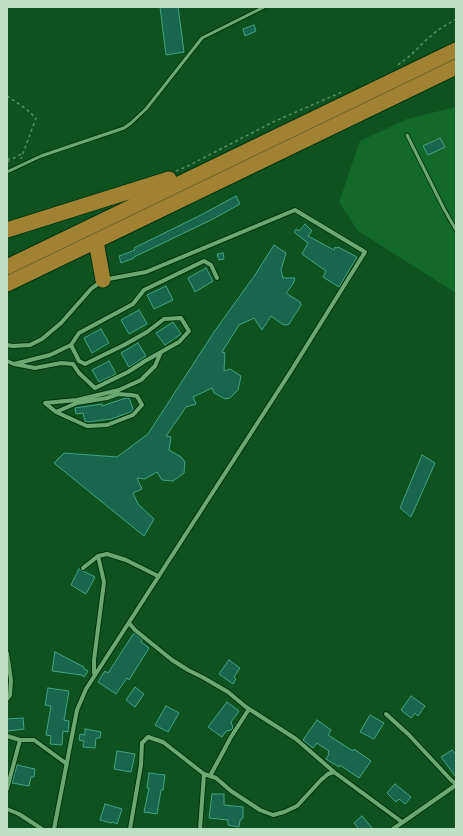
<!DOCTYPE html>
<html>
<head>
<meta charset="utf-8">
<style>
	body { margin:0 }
	#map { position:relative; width:463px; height:836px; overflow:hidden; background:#0e5220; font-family:"Archivo Narrow",sans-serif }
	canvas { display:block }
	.frame { position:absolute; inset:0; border:8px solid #c0e0c3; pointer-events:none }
</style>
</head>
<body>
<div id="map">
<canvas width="463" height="836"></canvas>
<div class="frame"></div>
</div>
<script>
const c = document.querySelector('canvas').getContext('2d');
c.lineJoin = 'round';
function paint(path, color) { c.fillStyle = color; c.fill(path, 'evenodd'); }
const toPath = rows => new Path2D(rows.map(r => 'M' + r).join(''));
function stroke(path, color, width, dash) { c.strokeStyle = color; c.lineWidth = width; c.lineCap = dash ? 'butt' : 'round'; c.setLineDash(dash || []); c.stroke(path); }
const green = toPath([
	[456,107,456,293,358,231,339,202,360,141,407,119]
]);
const building = toPath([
	[160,7,178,7,184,52,166,55,160,7],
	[254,25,256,31,245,36,243,29,254,25],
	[440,138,445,147,428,155,423,146,440,138],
	[236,196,240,204,213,219,134,257,134,258,121,263,119,256,135,250,134,248,201,215,236,196],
	[305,224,312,231,308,236,334,250,335,247,337,248,338,247,357,257,339,287,323,277,326,271,302,254,308,243,294,232,296,229,299,231,305,224],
	[274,245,286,253,281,270,283,278,295,278,293,284,286,293,300,302,301,305,289,324,286,325,282,324,271,316,262,330,254,318,239,325,222,352,225,353,224,371,230,369,241,376,238,390,230,398,225,399,214,393,212,388,193,397,196,404,186,407,166,436,171,437,169,450,181,457,185,462,184,473,173,481,162,480,157,472,145,479,137,478,142,489,133,493,138,504,154,519,144,536,54,463,64,453,117,457,148,434,214,332,255,275,274,245],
	[223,253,224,259,219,260,217,254,223,253],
	[206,268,213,281,195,292,188,278,206,268],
	[166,286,173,300,154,309,147,295,166,286],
	[139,310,147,324,129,334,121,320,139,310],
	[173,322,181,334,165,345,156,333,173,322],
	[101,329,109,343,92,353,84,338,101,329],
	[138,343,146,356,129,367,121,353,138,343],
	[109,361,116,374,99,382,92,370,109,361],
	[126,398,129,398,133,409,131,412,111,419,88,422,85,421,83,413,76,414,75,408,102,404,102,406,126,398],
	[422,455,435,463,411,517,400,508,422,455],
	[79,569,95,577,86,594,71,585,79,569],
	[134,633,142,640,141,642,149,648,129,680,127,678,116,694,98,682,105,671,108,673,134,633],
	[55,652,84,667,83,668,88,671,84,677,82,675,52,671,55,652],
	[229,660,240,668,234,677,236,679,233,684,219,674,229,660],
	[135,687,144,694,135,707,126,700,135,687],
	[48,688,69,691,64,720,69,721,68,732,63,731,62,745,50,744,51,736,46,735,51,706,45,705,48,688],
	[411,696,425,706,418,716,415,713,411,718,401,710,411,696],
	[227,702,239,711,231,722,233,728,231,730,226,731,222,737,208,727,227,702],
	[166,706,179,713,168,732,155,725,166,706],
	[370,715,384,723,374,739,360,732,370,715],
	[23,718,24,729,7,731,7,719,23,718],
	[317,720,331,730,328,735,353,751,354,749,371,761,359,778,340,765,339,767,326,759,329,754,328,753,329,751,317,743,313,748,303,740,317,720],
	[85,729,101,732,100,738,96,738,95,748,83,747,84,741,79,740,80,734,85,735,85,729],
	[452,750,456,755,456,777,441,757,452,750],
	[117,751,135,754,131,772,114,769,117,751],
	[17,765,35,769,34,777,31,777,29,786,12,783,17,765],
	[149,773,165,775,163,790,161,790,157,814,144,812,149,788,147,788,149,773],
	[395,784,411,797,405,804,399,799,396,802,387,793,395,784],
	[212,794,224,794,224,805,243,807,243,818,240,820,239,827,228,825,228,820,209,818,212,794],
	[105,804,122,809,117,824,112,822,111,823,100,820,105,804],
	[362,816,373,829,359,829,354,823,362,816]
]);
const path = toPath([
	[398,65,411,55,425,41,438,30,456,19],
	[7,96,25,108,36,118,21,159],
	[7,159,12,159,23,153],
	[7,162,11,160],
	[176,171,186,167,273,122,342,92]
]);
const lane = toPath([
	[407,135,444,209,456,230],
	[7,172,41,156,124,128,131,123,146,109,202,38,264,7]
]);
const street = toPath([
	[7,345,13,346,30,345,42,339,61,323,91,289,103,280,146,272,295,210,365,252,291,371,86,689,77,710,54,829],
	[71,345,79,333,133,304,144,290,204,261,211,265,217,278],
	[7,361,14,364,35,368,61,363,73,364,79,373,95,388,128,372,145,361,179,342,189,331,181,318,164,319,147,332,124,345,85,364,79,361,71,345,50,355,14,364],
	[56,412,77,403,107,398,118,394,131,395,137,396,142,405,133,415,107,425,87,426,56,412,45,403,77,400,119,390,141,380,155,366,161,352],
	[83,568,98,556],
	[129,623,135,630,172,660,188,670,204,678,228,692,246,707,296,739,334,772],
	[7,653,11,680,10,695,7,699],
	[94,673,94,660,104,582,98,556,107,554,126,560,158,576],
	[386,714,409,735,451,780,456,784],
	[7,736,20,740,34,740,67,764],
	[210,776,231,737,249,709],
	[7,789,20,740],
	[7,809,19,814,42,829],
	[130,829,141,765,142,743,148,737,163,742,204,774,216,778,231,791,260,810,273,815,284,812,297,806,321,780,328,774,334,772,402,822],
	[200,829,204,774],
	[393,829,456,785]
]);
const highway = toPath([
	[7,230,169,179],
	[96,241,103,280],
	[7,267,456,50],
	[7,284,456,67]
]);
paint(green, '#13692a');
paint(building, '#19654d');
stroke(building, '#45a483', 1);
stroke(lane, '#01340e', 5);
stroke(street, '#01340e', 6);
stroke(highway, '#01340e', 17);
stroke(path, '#598e64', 1.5, [3, 3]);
stroke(lane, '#6aa972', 3);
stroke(street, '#6aa972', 4);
stroke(highway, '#a18233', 15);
</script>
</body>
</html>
